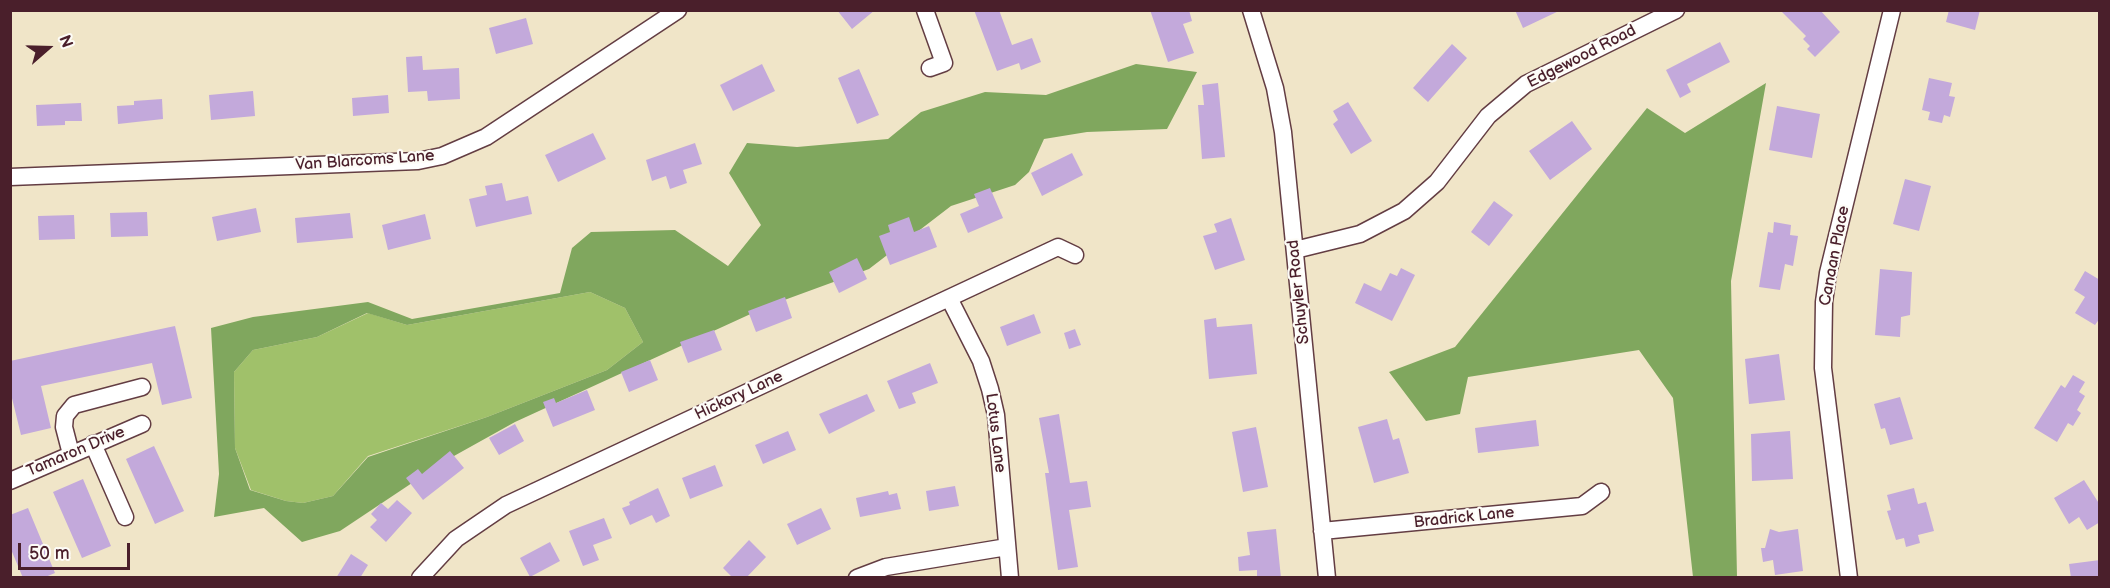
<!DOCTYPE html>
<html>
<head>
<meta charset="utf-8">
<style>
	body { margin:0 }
	#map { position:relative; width:2110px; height:588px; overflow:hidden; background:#f0e5c8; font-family:"Balsamiq Sans",sans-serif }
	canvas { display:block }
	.frame { position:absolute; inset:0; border:12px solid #4a1f2b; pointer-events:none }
	.north { position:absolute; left:18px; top:18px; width:60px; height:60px; -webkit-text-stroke:4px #fdfcf7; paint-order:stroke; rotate:70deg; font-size:16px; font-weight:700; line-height:24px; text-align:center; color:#4a1f2b }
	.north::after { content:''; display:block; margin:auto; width:21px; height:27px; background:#4a1f2b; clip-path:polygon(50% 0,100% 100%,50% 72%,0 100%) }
	.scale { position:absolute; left:18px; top:543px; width:112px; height:27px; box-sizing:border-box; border:3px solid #4a1f2b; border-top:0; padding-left:8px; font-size:18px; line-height:21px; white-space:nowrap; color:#4a1f2b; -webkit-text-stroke:4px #fdfcf7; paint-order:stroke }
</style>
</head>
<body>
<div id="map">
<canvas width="2110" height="588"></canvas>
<div class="frame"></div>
<div class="north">N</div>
<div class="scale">50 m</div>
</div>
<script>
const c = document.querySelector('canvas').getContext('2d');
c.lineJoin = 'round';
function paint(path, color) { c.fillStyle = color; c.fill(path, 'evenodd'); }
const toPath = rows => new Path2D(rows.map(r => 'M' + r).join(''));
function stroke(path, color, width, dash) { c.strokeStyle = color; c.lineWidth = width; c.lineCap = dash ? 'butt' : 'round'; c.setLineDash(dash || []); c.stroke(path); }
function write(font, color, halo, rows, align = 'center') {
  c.font = font + ' "Balsamiq Sans",sans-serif'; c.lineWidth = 4.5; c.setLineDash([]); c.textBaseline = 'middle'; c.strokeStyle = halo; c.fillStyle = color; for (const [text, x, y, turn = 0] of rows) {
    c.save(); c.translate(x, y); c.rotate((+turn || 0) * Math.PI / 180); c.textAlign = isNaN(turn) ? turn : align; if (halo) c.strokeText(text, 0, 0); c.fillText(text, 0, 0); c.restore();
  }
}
const green = toPath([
	[590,292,625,308,643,342,607,370,487,417,368,456,333,496,303,503,286,501,251,490,235,448,234,372,253,350,317,337,368,313,407,325]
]);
const forest = toPath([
	[1136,64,1197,72,1167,129,1087,132,1044,139,1029,172,1015,185,951,206,869,269,768,306,515,422,445,461,340,531,302,542,264,508,214,517,219,474,211,328,253,317,368,302,412,319,560,293,572,248,591,232,675,230,728,266,761,225,729,173,747,143,797,147,888,139,921,112,985,92,1046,95],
	[590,292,625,308,643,342,607,370,487,417,368,457,333,496,303,503,286,501,250,490,235,448,234,372,253,350,317,337,367,313,407,325],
	[1766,83,1731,281,1737,577,1693,577,1673,398,1639,350,1468,377,1460,414,1426,421,1389,372,1455,347,1647,108,1685,133]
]);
const building = toPath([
	[837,10,875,10,852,29],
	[974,10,999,10,1012,45,1032,38,1041,62,1021,70,1019,63,997,71],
	[1150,10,1189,10,1192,21,1183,24,1194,53,1168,62],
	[1515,10,1561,10,1523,28],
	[1780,10,1820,10,1840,32,1815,57,1807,49,1810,46,1803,39,1806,36],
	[1949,10,1980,10,1975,30,1946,22],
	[526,18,533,44,496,54,489,28],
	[1720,42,1730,62,1687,84,1691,92,1680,98,1666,70],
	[1452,44,1467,58,1428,102,1413,88],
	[422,56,423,70,459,68,460,99,428,101,427,91,408,92,406,57],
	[762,64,775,91,733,111,720,85],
	[859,69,879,115,857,124,838,78],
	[1929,78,1952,83,1949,96,1955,97,1950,117,1944,115,1942,123,1928,120,1930,112,1922,110],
	[1218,83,1225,157,1202,159,1198,105,1204,105,1202,85],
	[253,91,255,116,211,120,209,95],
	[388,95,389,113,353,116,352,98],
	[162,99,163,119,118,124,117,106,134,105,134,101],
	[1348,102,1372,141,1351,154,1333,124,1338,120,1333,111],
	[81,103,82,121,65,121,65,125,37,126,36,105],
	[1777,106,1820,114,1812,158,1769,150],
	[1572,121,1592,149,1550,180,1529,151],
	[593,133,606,159,558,182,545,155],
	[695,143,702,164,683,170,687,183,670,189,666,176,652,181,646,160],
	[1072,153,1083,175,1042,196,1031,173],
	[1905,179,1931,186,1919,231,1893,224],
	[502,183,506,201,528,196,532,214,476,227,469,199,487,195,485,186],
	[990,188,1003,218,968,233,960,214,979,206,974,194],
	[1494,201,1513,215,1489,246,1471,232],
	[256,208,261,232,217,241,212,217],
	[147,212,148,236,111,237,110,213],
	[350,213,353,238,297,243,295,218],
	[425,214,431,239,388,250,382,225],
	[74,215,75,239,39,240,38,216],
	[909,217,914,232,929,226,937,247,890,265,879,236,890,232,888,225],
	[1231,218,1245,260,1215,270,1203,236,1217,232,1214,224],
	[1774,222,1791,225,1790,235,1798,236,1793,266,1785,264,1780,290,1759,287,1768,232,1773,233],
	[857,258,867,279,839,293,829,272],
	[1401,268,1415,275,1392,321,1355,303,1364,283,1381,291,1390,273,1397,276],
	[1880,269,1912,272,1910,315,1901,317,1900,337,1875,335],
	[2085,271,2100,280,2100,318,2095,325,2075,313,2085,297,2074,290],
	[785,297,792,318,756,332,748,311],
	[1034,314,1041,333,1007,346,1000,327],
	[1216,318,1217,327,1252,324,1257,374,1209,379,1204,320],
	[175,326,192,398,162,405,152,363,41,386,51,428,21,435,10,390,10,361],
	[1075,329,1081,345,1069,349,1064,333],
	[714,330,722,350,688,363,680,342],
	[1779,354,1785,400,1749,404,1745,359],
	[650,360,658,380,629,392,621,372],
	[930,363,938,383,912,393,916,403,899,409,887,381],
	[2073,375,2085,382,2079,392,2085,396,2077,410,2081,413,2073,426,2068,423,2057,442,2034,428,2061,385,2065,388],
	[587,390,595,410,553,427,543,402,554,398,556,403],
	[867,394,875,411,829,434,819,414],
	[1900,397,1913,439,1890,445,1885,428,1881,429,1874,404],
	[1059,414,1070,483,1087,481,1091,507,1069,510,1078,567,1058,570,1045,473,1049,473,1039,418],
	[1387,419,1393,440,1399,438,1409,473,1374,483,1358,427],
	[1536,420,1539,446,1478,453,1475,428],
	[515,424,524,441,499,455,489,438],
	[1256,427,1268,487,1243,492,1232,432],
	[788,431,796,450,763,464,755,445],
	[1790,431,1793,479,1752,481,1751,434],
	[154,446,184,511,155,524,126,459],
	[450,451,464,468,423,500,406,478,418,469,422,474],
	[715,465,723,486,690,499,682,478],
	[83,479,111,546,82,558,53,492],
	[2084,480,2100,505,2100,522,2087,530,2079,517,2069,524,2054,498],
	[955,486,959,506,929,511,926,491],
	[658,488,670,516,656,523,652,515,630,525,622,508,630,505,629,502],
	[1914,488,1918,504,1926,502,1934,531,1918,535,1920,543,1906,547,1904,538,1896,540,1887,511,1891,510,1887,495],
	[888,491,889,495,897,493,901,509,860,517,856,498],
	[397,500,412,513,386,542,370,527,377,520,371,514,381,503,388,509],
	[28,508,55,573,43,578,23,578,10,547,10,515],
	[821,508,831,529,797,545,787,524],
	[604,518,612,538,593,545,599,560,583,566,569,531],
	[1276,529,1281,578,1257,578,1257,570,1239,571,1238,557,1250,555,1247,532],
	[1770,529,1779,532,1798,529,1803,571,1775,575,1773,560,1763,562,1761,548,1765,548],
	[749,540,766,557,746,578,733,578,723,568],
	[550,542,560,561,530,577,520,558],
	[351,554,368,565,360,578,336,578],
	[2100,560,2100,578,2071,578,2069,564]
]);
const minor = toPath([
	[925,10,944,63,930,68],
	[1251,10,1275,88,1283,132,1327,578],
	[10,177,418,161,442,156,486,137,678,10],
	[1295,250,1360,234,1404,211,1437,182,1488,116,1526,84,1676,10],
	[949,298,981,361,990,389,996,415,1010,578],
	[93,444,125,517],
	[71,454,64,427,65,416,74,405,142,387],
	[10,481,142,424],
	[1322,531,1582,506,1601,492],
	[420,578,456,539,506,505,1058,247,1075,255],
	[857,578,886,567,1007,547],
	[1849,578,1823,368,1824,302,1828,273,1892,10]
]);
const streetNames = [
	["Edgewood Road",1582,57,-27],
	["Van Blarcoms Lane",365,161,-4],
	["Canaan Place",1835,256,-79],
	["Schuyler Road",1299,292,-96],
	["Hickory Lane",739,396,-25],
	["Lotus Lane",995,433,83],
	["Tamaron Drive",76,452,-23],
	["Bradrick Lane",1464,518,-6]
];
paint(green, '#a0c16a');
paint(forest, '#80a75e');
paint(building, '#c3a9db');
stroke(minor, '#633d43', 19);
stroke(minor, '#fff', 16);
write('16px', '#4a1f2b', '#fdfcf7', streetNames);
</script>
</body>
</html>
